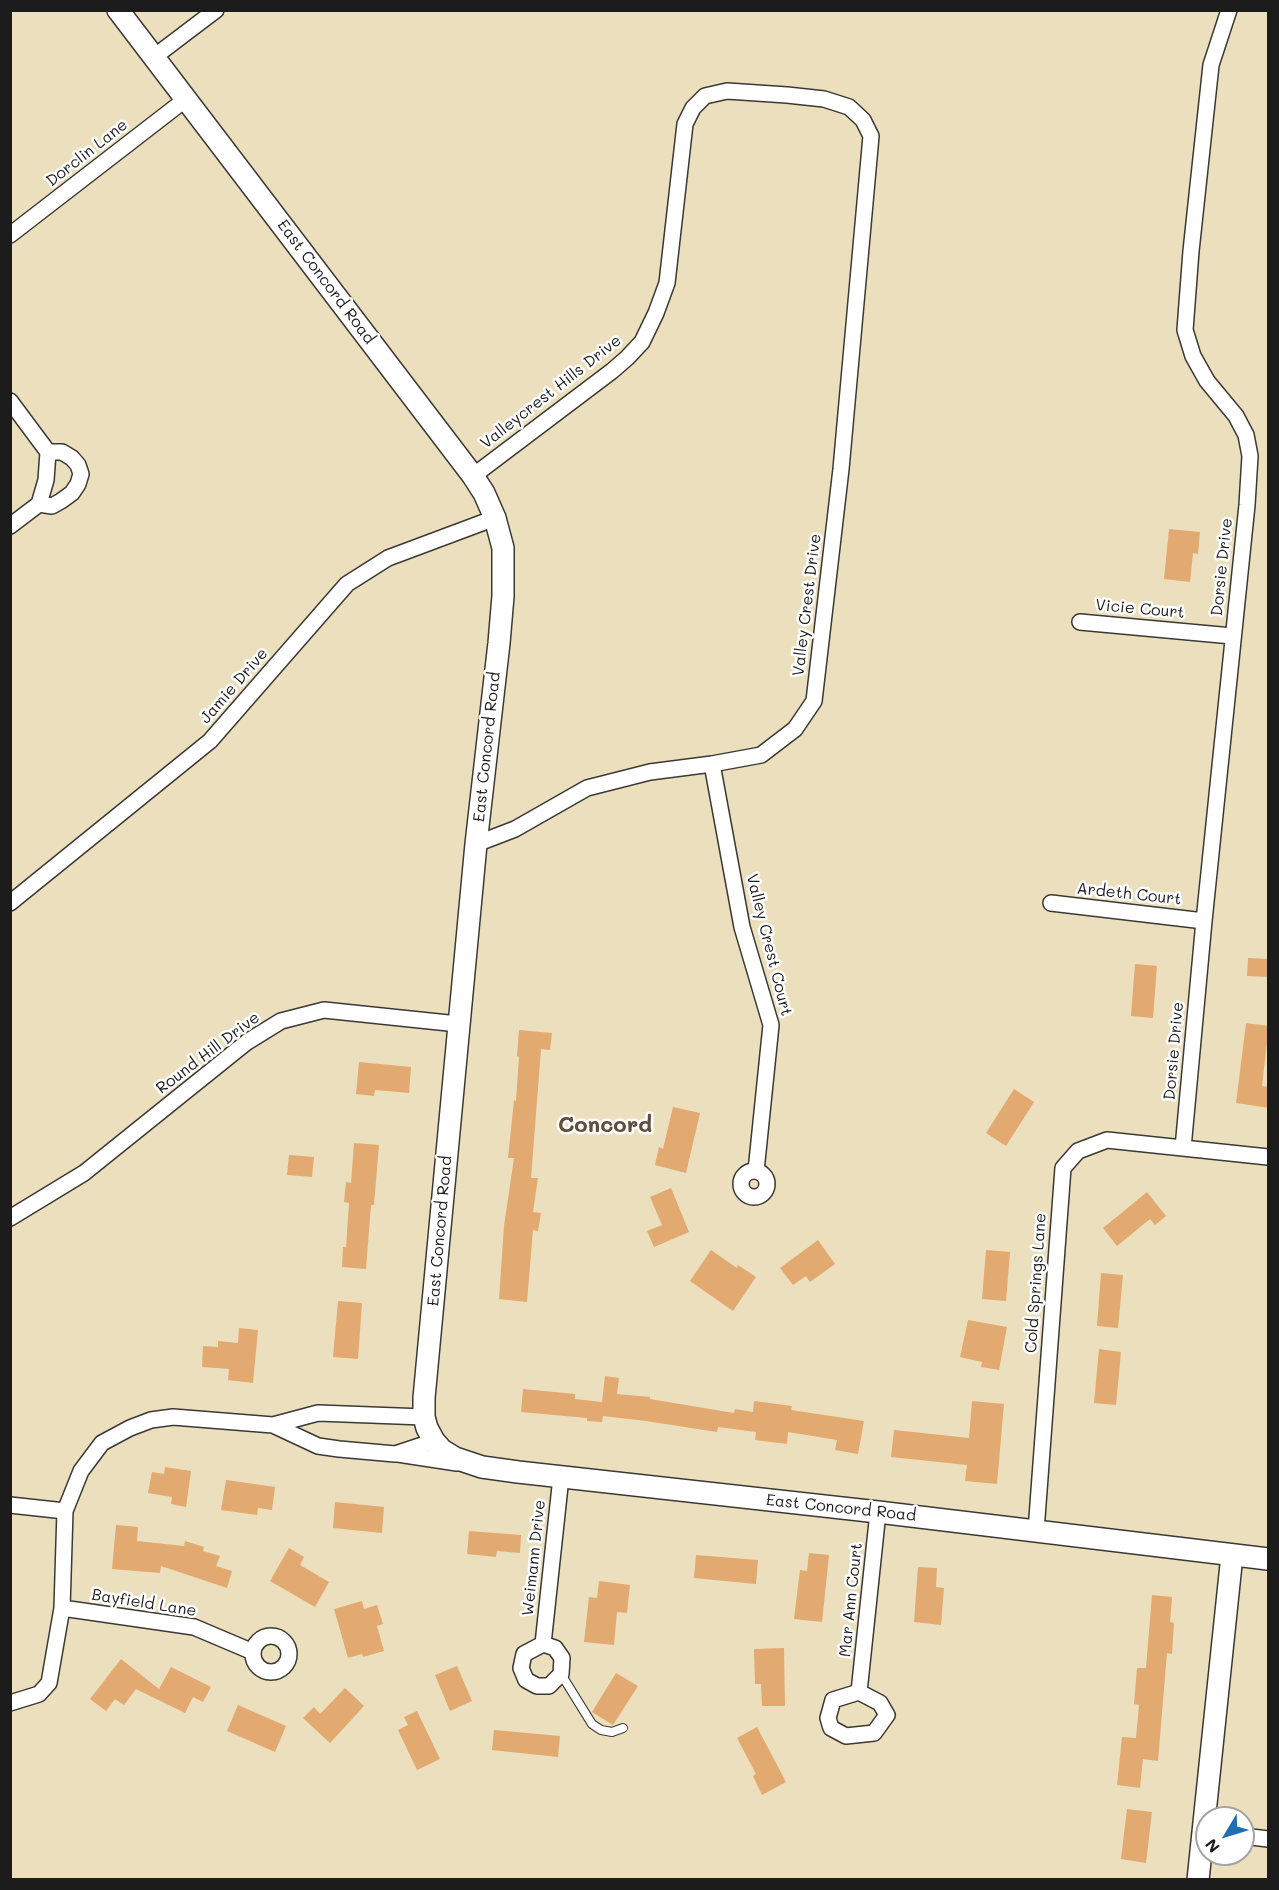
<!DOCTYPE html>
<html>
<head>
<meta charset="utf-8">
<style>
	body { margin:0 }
	#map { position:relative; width:1279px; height:1890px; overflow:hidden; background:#ecdfbe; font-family:Mali,sans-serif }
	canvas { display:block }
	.frame { position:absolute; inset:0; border:12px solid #1c1c1c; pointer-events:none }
	.north { position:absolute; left:1195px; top:1806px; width:60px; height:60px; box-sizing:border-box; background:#fff; border:2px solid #a4a4a4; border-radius:50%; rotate:232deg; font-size:16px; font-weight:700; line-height:24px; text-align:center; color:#1c1c1c }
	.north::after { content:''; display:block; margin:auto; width:21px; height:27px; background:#1f6fb2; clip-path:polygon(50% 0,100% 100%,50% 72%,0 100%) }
</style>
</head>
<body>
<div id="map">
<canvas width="1279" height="1890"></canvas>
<div class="frame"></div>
<div class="north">N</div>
</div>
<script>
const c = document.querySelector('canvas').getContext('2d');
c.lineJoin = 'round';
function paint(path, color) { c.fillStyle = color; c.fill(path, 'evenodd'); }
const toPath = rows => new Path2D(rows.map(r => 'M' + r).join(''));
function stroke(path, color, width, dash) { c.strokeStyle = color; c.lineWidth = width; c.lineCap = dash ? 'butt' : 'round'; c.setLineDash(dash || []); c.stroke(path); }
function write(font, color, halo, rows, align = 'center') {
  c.font = font + ' Mali,sans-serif'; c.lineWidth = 5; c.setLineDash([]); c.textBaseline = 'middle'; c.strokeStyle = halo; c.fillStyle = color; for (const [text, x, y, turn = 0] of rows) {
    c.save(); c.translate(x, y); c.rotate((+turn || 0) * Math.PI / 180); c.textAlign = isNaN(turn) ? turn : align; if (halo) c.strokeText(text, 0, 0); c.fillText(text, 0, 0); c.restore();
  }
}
const building = toPath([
	[1169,529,1200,532,1198,554,1193,553,1190,582,1164,579],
	[1248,958,1269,959,1269,977,1247,976],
	[1135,964,1157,966,1153,1018,1131,1016],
	[1246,1023,1269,1026,1262,1086,1269,1087,1269,1108,1236,1103],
	[519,1030,552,1033,550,1050,541,1049,531,1178,538,1178,533,1212,541,1213,538,1231,533,1230,527,1302,499,1299,504,1226,514,1158,508,1158,514,1100,516,1101,519,1057,517,1056],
	[359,1062,411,1067,409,1093,375,1090,374,1096,356,1094],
	[1014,1089,1034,1102,1006,1146,986,1133],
	[673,1107,700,1113,686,1173,655,1165,659,1147,663,1149],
	[354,1143,379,1145,374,1205,371,1205,366,1269,342,1267,343,1247,346,1247,349,1203,344,1202,346,1182,351,1183],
	[289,1155,314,1157,312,1177,287,1175],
	[671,1188,689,1232,654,1247,647,1231,662,1225,650,1197],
	[1147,1192,1166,1216,1155,1225,1150,1219,1117,1246,1103,1228],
	[818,1240,835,1264,810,1282,806,1276,793,1285,780,1268],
	[711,1250,737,1268,738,1265,756,1277,733,1311,690,1281],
	[986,1250,1010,1252,1006,1301,982,1299],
	[1101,1273,1123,1275,1118,1328,1097,1326],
	[338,1301,362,1303,358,1359,333,1357],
	[968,1320,1007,1327,999,1370,981,1367,982,1362,960,1357],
	[239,1328,258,1330,253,1383,228,1380,229,1369,202,1367,203,1346,218,1347,218,1341,238,1343],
	[1099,1349,1121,1352,1116,1405,1094,1403],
	[605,1376,619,1378,617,1394,650,1397,650,1399,734,1413,735,1409,753,1412,754,1401,792,1406,791,1410,864,1421,858,1454,835,1450,837,1440,788,1432,787,1444,755,1440,756,1432,718,1427,717,1432,646,1421,603,1416,602,1422,587,1421,587,1418,521,1412,523,1389,575,1394,575,1399,602,1402],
	[972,1401,1004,1404,997,1484,965,1481,967,1465,891,1457,894,1430,969,1438],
	[165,1467,191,1471,186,1507,171,1504,172,1497,148,1493,152,1472,164,1474],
	[226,1480,275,1487,272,1510,258,1508,257,1515,221,1510],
	[335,1502,384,1507,382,1533,333,1528],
	[116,1525,138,1527,137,1541,184,1546,185,1541,204,1547,203,1551,220,1556,216,1566,232,1571,227,1588,161,1566,160,1573,112,1569],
	[469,1531,521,1535,520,1553,497,1551,496,1557,467,1554],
	[289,1548,304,1557,300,1565,329,1582,315,1607,270,1581],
	[809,1553,829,1555,822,1622,794,1619,800,1570,807,1571],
	[696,1555,758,1560,756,1584,694,1578],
	[918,1567,937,1568,936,1587,944,1588,941,1625,914,1622],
	[599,1581,630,1585,627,1613,617,1612,614,1645,584,1642,589,1597,597,1598],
	[1152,1595,1172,1597,1170,1622,1174,1623,1172,1654,1167,1653,1158,1761,1143,1759,1140,1788,1117,1785,1122,1737,1136,1738,1139,1705,1134,1704,1137,1668,1146,1668],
	[362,1601,364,1609,377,1605,383,1624,377,1626,384,1651,363,1657,362,1654,348,1658,334,1609],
	[784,1648,785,1706,762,1706,761,1684,755,1684,754,1649],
	[121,1659,159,1689,171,1667,211,1687,203,1702,193,1697,185,1713,136,1689,124,1705,115,1699,106,1711,90,1699],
	[457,1666,472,1701,450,1711,435,1675],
	[616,1673,638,1686,613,1725,592,1712],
	[345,1688,364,1706,330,1743,303,1718,314,1707,320,1714],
	[238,1705,286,1726,275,1752,227,1731],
	[417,1711,440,1759,417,1770,398,1730,408,1725,404,1717],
	[757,1727,786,1782,762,1795,753,1776,756,1774,737,1738],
	[494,1730,560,1736,558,1757,492,1750],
	[1127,1809,1152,1812,1146,1863,1121,1859]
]);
const lane = toPath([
	[561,1674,592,1724,601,1730,612,1732,623,1728]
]);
const street = toPath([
	[154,57,216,10],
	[10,235,186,99],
	[10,401,48,452,46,480,39,504,10,526],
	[473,476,612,371,627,358,642,342,656,313,667,283,685,124,693,108,705,96,727,91,787,95,824,99,849,107,863,120,871,136,841,469,814,701,795,729,761,755,712,764,650,772,587,788,515,829,476,844],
	[39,504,52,506,61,501,72,493,78,484,81,474,78,465,72,458,62,452,48,452],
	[1080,622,1232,636],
	[712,764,742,927,771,1025,756,1171],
	[10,903,210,741,347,584,388,558,495,518],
	[1051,903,1204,921],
	[1183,1148,1204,921,1247,505,1250,456,1246,435,1236,416,1207,381,1193,356,1185,330,1191,251,1211,65,1229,10],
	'741 1184a13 13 0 1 1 26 0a13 13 0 1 1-26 0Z',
	[10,1218,84,1173,247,1042,281,1021,324,1010,458,1024],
	[273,1425,318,1446,339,1449,395,1454,434,1441],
	[398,1454,457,1463],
	[10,1505,65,1511],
	[1036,1531,1063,1168,1078,1151,1107,1140,1268,1157],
	[62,1608,194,1627,253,1652],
	'253 1654a18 18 0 1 1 36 0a18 18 0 1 1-36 0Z',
	[543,1644,561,1477],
	[543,1644,555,1648,562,1658,561,1674,549,1686,537,1686,526,1680,521,1668,524,1654,543,1644],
	[859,1692,880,1703,887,1715,874,1733,846,1736,831,1728,828,1718,833,1700,859,1692,878,1512],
	[10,1703,39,1694,49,1683,62,1608,65,1511,81,1471,102,1443,130,1428,151,1420,173,1417,273,1425,318,1413,424,1417],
	[1243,1836,1268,1839]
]);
const secondary = toPath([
	[118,10,473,476,484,493,495,518,503,548,503,596,499,643,476,844,424,1398,424,1417,427,1428,434,1441,442,1450,455,1458,482,1467,518,1472,878,1512,1268,1559],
	[1198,1880,1232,1555]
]);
const streetNames = [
	["Dorclin Lane",87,153,-38],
	["East Concord Road",326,282,53],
	["Valleycrest Hills Drive",551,392,-38],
	["Dorsie Drive",1222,567,-84],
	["Valley Crest Drive",807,605,-83],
	["Vicie Court",1140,609,5],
	["Jamie Drive",234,686,-49],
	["East Concord Road",487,747,-84],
	["Ardeth Court",1129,894,6],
	["Valley Crest Court",769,945,76],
	["Dorsie Drive",1174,1051,-85],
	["Round Hill Drive",208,1053,-37],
	["East Concord Road",440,1231,-85],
	["Cold Springs Lane",1036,1283,-86],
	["East Concord Road",841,1508,6],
	["Weimann Drive",534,1558,-84],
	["Mar Ann Court",851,1600,-84],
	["Bayfield Lane",144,1603,9]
];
const districtNames = [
	["Concord",605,1125]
];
paint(building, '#e2a970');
stroke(lane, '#3b3934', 10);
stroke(street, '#3b3934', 18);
stroke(secondary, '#3b3934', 24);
stroke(lane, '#fff', 8);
stroke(street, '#fff', 15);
stroke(secondary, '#fff', 21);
write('16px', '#1c1c1c', '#fff', streetNames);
write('bold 22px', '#614d39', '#fff', districtNames);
</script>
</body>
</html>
